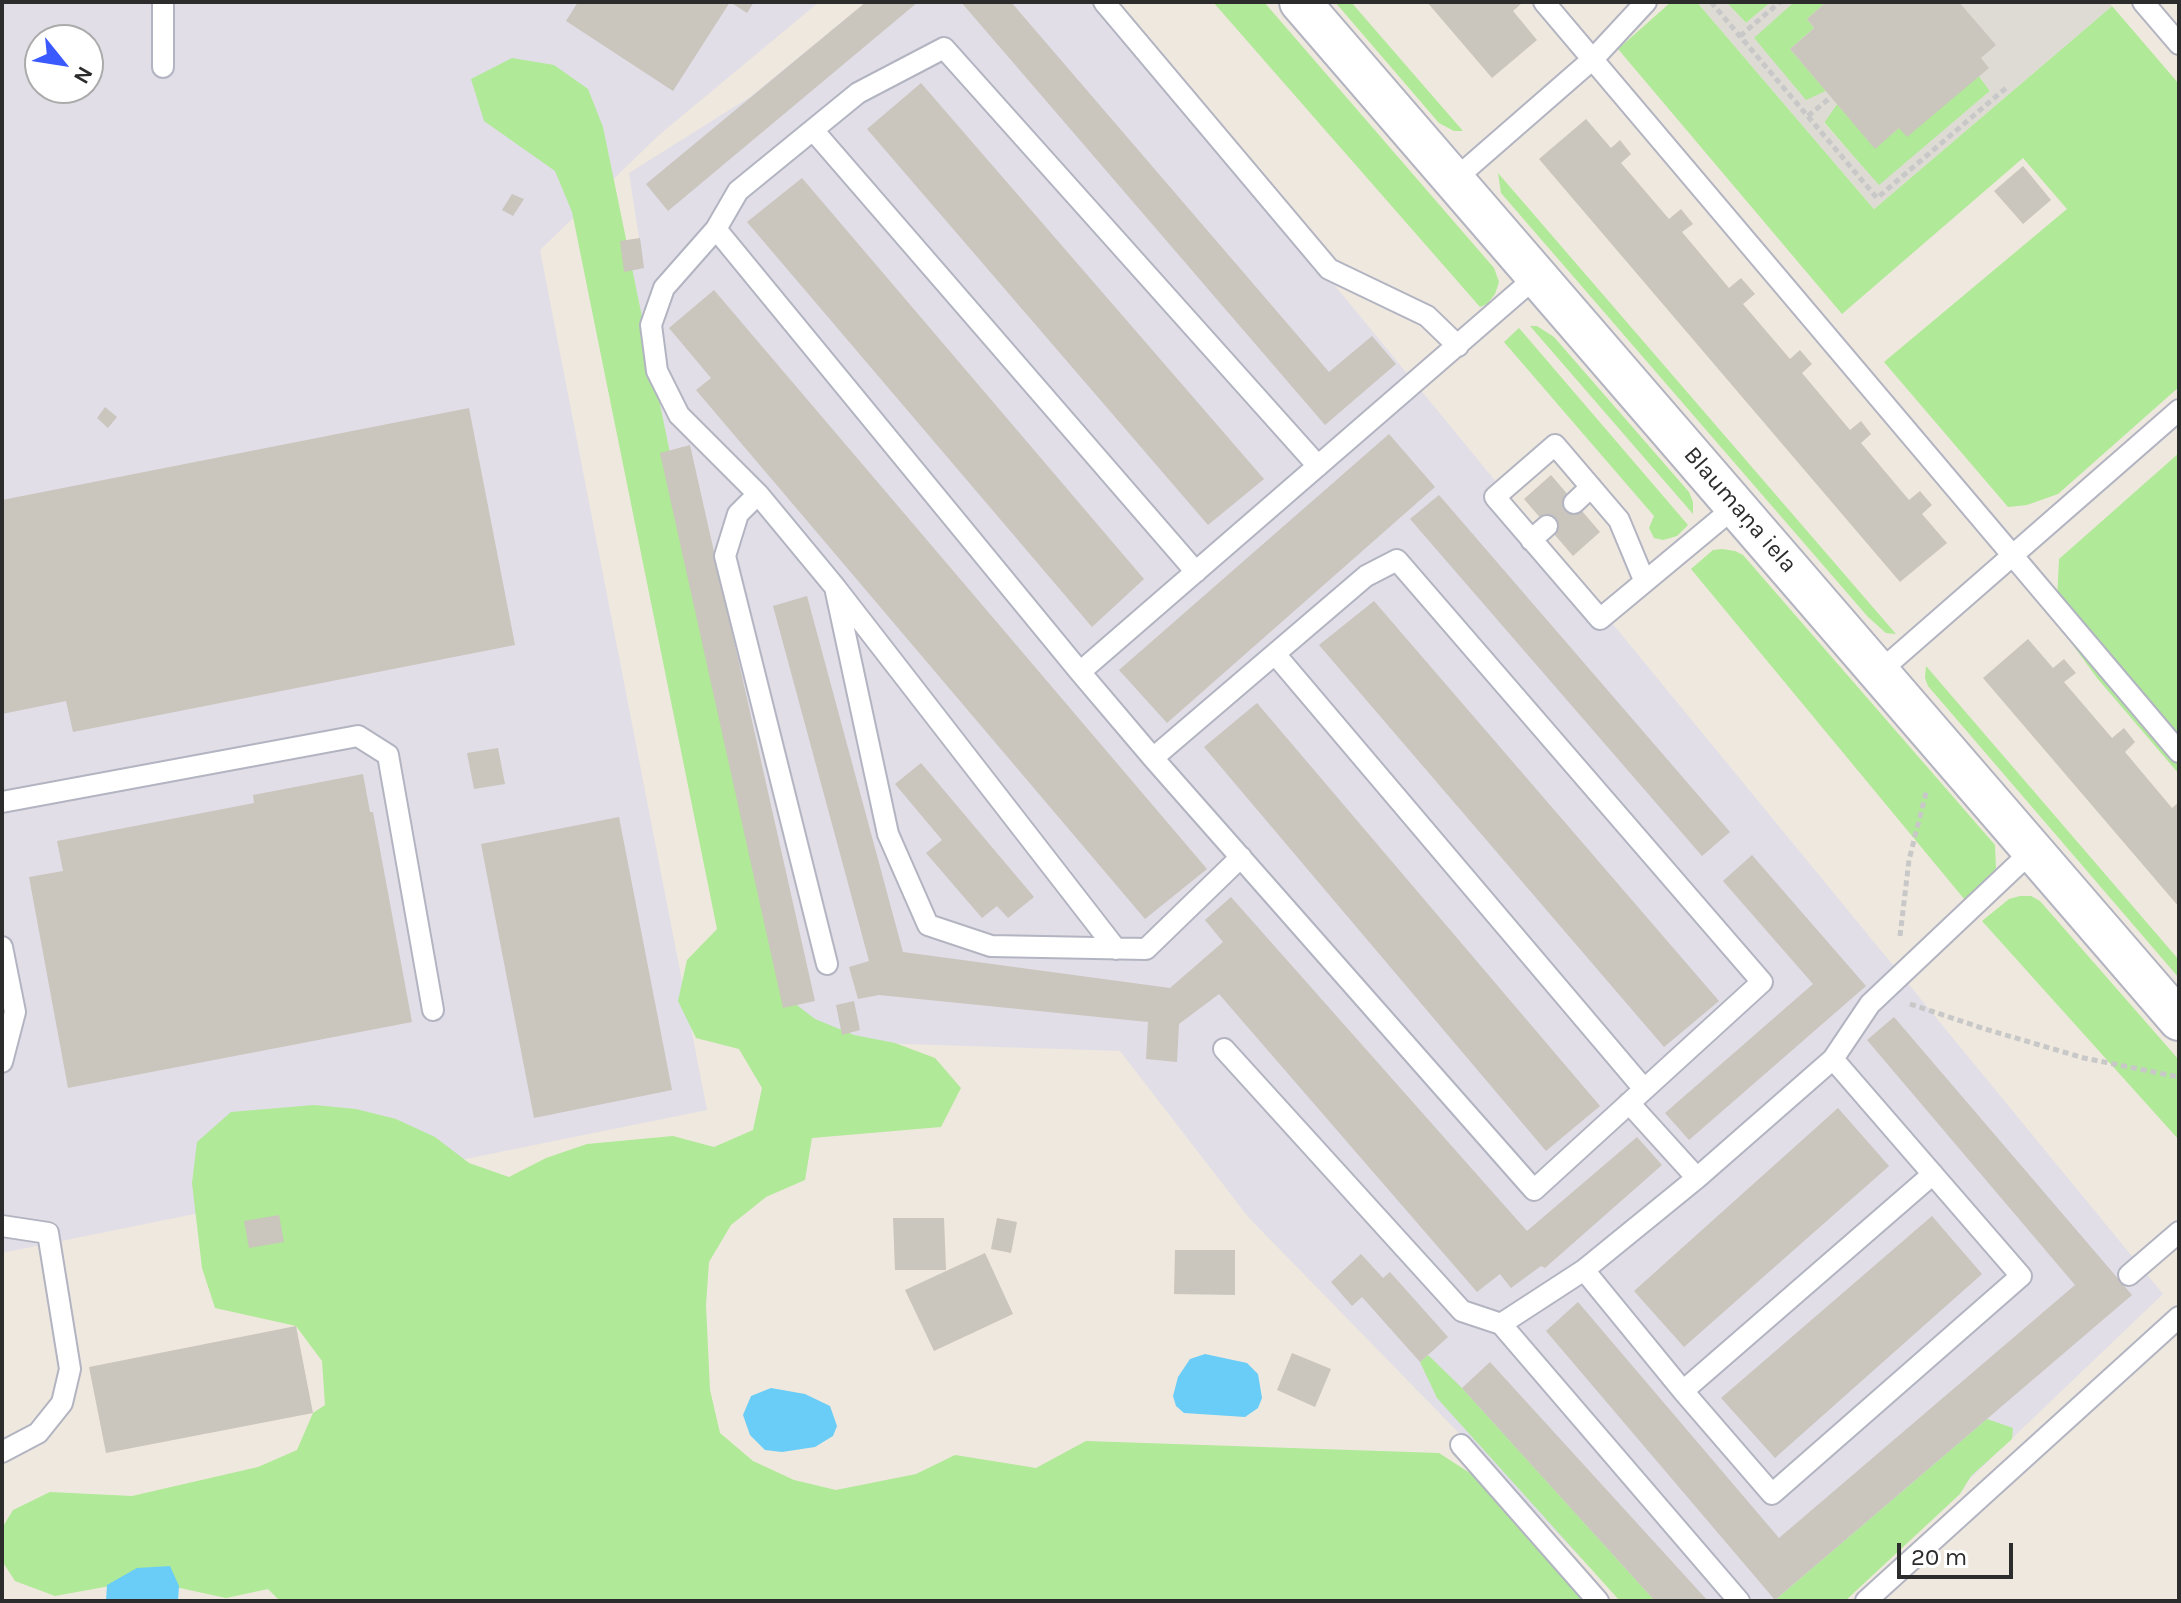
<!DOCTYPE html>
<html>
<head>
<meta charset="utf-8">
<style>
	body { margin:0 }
	#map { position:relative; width:2181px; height:1603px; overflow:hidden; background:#efe8de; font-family:Karla,sans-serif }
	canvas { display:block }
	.frame { position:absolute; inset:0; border:4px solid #2c2c2c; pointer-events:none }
	.north { position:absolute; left:24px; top:24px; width:80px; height:80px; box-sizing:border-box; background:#fff; border:2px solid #ababab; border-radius:50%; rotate:120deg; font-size:22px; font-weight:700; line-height:32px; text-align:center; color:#2c2c2c }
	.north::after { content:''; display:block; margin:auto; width:28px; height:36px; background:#3a59ff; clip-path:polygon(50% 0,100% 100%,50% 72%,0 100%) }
	.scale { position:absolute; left:1897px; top:1543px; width:116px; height:36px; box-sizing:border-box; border:4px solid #2c2c2c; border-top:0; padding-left:10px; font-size:24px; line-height:28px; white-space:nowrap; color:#2c2c2c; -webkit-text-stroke:6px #fff; paint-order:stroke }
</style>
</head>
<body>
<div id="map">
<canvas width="2181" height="1603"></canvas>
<div class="frame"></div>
<div class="north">N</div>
<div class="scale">20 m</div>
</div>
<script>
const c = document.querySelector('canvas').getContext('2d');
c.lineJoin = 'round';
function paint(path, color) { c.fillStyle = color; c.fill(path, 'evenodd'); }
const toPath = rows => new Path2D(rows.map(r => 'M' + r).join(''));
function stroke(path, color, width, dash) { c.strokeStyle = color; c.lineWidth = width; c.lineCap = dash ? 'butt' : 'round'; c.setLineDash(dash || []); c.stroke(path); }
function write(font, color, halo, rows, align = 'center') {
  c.font = font + ' Karla,sans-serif'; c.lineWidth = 7; c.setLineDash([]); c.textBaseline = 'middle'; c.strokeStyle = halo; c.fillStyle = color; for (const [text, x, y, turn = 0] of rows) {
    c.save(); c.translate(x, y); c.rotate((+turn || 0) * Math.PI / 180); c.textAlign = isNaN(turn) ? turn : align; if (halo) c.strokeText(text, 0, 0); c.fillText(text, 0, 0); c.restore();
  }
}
const industrial = toPath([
	[2,2,819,2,659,135,540,250,707,1110,2,1253],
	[40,40,88,40,88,88,40,88],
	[866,2,1102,2,2163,1294,1842,1601,1623,1601,1249,1218,1120,1051,815,1041,764,1008,624,272,639,238,629,173,750,97]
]);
const green = toPath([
	[1213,2,1264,2,1494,268,1499,282,1495,294,1487,304,1480,307],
	[1335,2,1351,2,1463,131,1454,131,1439,123],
	[1671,2,1697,2,1874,209,2112,6,2179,84,2179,387,2058,494,2027,505,2008,507,1884,362,2067,209,2023,158,1842,314,1618,49],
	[1726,2,1771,2,1746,23],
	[1794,2,1826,2,1807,19,1814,28,1790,49,1826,91,1806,101,1753,37],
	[512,58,554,65,588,89,603,127,781,993,815,1019,854,1035,895,1043,935,1058,961,1088,941,1127,812,1138,805,1180,766,1197,731,1225,709,1262,706,1305,710,1390,720,1433,753,1461,794,1480,836,1490,916,1474,955,1455,1036,1468,1086,1441,1439,1453,1476,1477,1586,1601,280,1601,268,1589,226,1598,143,1580,55,1596,15,1581,2,1561,2,1528,13,1510,50,1492,132,1496,258,1467,297,1450,313,1413,325,1405,322,1361,296,1326,215,1308,202,1268,192,1183,197,1142,231,1112,314,1105,356,1109,396,1119,435,1137,469,1163,509,1177,546,1158,587,1144,673,1136,714,1147,753,1130,762,1088,739,1049,696,1038,678,1001,687,960,717,929,572,212,555,171,484,121,471,79],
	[1979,76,1990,91,1879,186,1824,122,1837,104,1875,148,1899,128],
	[1498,173,1896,634,1886,633,1868,617,1501,193],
	[1530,326,1537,326,1554,337,1689,492,1693,502,1693,514],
	[1519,328,1688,525,1677,536,1663,540,1654,538,1649,528,1654,516,1504,342],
	[2179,453,2179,774,2097,678,2056,622,2059,559],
	[1722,549,1735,551,1743,555,1995,845,1996,868,1989,879,1965,900,1691,569,1713,550],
	[1926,666,2179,960,2179,978,1928,686,1925,678],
	[2020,896,2031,896,2040,901,2179,1060,2179,1140,1982,921,2009,899],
	[1428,1355,1462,1388,1655,1601,1620,1601,1437,1398,1420,1362],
	[1987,1419,2013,1428,2012,1439,1971,1476,1960,1494,1845,1601,1774,1601]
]);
const plaza = toPath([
	[1697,2,1726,2,1746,23,1771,2,1794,2,1754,38,1806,100,1826,91,1837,104,1824,123,1879,185,1990,91,1979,76,1981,58,1995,45,1959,2,2109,2,2112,6,1874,209]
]);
const water = toPath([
	[1205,1354,1247,1363,1258,1374,1262,1398,1258,1408,1245,1417,1184,1413,1176,1406,1173,1396,1178,1377,1190,1359],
	[771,1388,805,1394,830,1406,837,1426,833,1436,815,1447,782,1452,765,1450,750,1435,743,1415,751,1396],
	[170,1566,179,1586,178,1601,106,1601,107,1585,137,1568]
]);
const building = toPath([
	[578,2,754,2,747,13,730,2,673,91,566,21],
	[866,2,918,2,668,211,646,184],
	[961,2,1011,2,1329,372,1372,336,1396,364,1325,425],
	[1427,2,1523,2,1513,11,1537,40,1492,78],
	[1826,2,1959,2,1996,45,1981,58,1989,68,1907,137,1899,128,1875,149,1790,49,1814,28,1807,19],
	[921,83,1264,479,1208,525,867,129],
	[1586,119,1611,148,1620,140,1631,154,1621,163,1669,219,1681,209,1693,224,1682,232,1729,288,1741,278,1755,294,1743,304,1790,359,1800,350,1812,364,1802,373,1850,430,1861,421,1871,434,1861,443,1909,500,1920,491,1932,505,1922,514,1947,543,1900,582,1539,159],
	[2023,166,2051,200,2023,224,1994,191],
	[802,178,1144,579,1092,627,747,222],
	[512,194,524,199,513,216,502,210],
	[640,238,644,268,624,272,620,241],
	[714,290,1207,869,1145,919,696,390,711,378,669,328],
	[105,407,117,417,108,428,97,418],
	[469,408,515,645,73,732,66,701,2,714,2,500],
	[1389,434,1435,487,1167,723,1119,670],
	[690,445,815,1001,783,1008,660,453],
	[1551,475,1600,532,1573,556,1524,499],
	[1439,495,1730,832,1702,856,1410,519],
	[807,596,903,952,1170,988,1223,942,1205,920,1231,897,1527,1231,1637,1137,1662,1165,1545,1268,1541,1266,1511,1288,1500,1274,1477,1292,1219,994,1179,1024,1177,1062,1146,1059,1148,1022,879,995,858,999,849,967,869,961,773,606],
	[1374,601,1719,1001,1664,1047,1319,645],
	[2028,639,2053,668,2064,659,2076,673,2064,682,2112,738,2124,728,2135,742,2125,752,2172,808,2179,802,2179,907,1983,678],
	[1257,703,1600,1106,1546,1151,1204,747],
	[498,748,505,784,474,789,467,753],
	[921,763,1034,897,1008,918,997,906,982,918,926,853,942,840,895,784],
	[363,774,370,812,373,812,412,1022,68,1088,29,877,63,871,57,841,254,803,253,795],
	[619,817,672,1090,534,1118,481,844],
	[1752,855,1866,986,1689,1140,1665,1113,1813,984,1723,881],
	[854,1001,860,1030,842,1035,836,1005],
	[1894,1017,2132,1295,1775,1600,1546,1331,1578,1302,1779,1538,2075,1285,1867,1040],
	[1838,1108,1889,1166,1684,1347,1634,1291],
	[279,1215,284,1242,249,1248,244,1221],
	[1932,1216,1982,1274,1775,1458,1721,1398],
	[893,1218,944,1218,946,1270,895,1270],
	[997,1218,1017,1222,1011,1253,991,1249],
	[1175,1250,1235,1250,1235,1295,1174,1294],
	[985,1253,1013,1314,934,1351,905,1290],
	[1361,1254,1383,1278,1390,1272,1448,1337,1420,1362,1362,1297,1352,1306,1331,1282],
	[296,1326,313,1413,106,1453,89,1367],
	[1292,1353,1331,1369,1315,1407,1277,1390],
	[1490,1362,1708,1601,1655,1601,1462,1388]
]);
const path = toPath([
	[1711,2,1877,198,2006,88],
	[1740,36,1780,2],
	[1808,116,1831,97],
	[1900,936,1909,860,1927,789],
	[1910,1004,1985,1029,2084,1058,2179,1077]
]);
const service = toPath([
	[1104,2,1329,269,1427,316,1458,346],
	[1544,2,2179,752],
	[2143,2,2179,44],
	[163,67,163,2],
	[813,130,1196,572],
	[1454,180,1594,58,1646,2],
	[716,229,664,288,651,325,657,371,679,415,758,494,835,587,1116,949],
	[758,494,738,514,725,556,827,964],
	[1574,503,1591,487],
	[1531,540,1547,526],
	[1644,580,1619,520,1555,445,1495,497,1600,619,1736,506],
	[836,592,888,834,928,925,991,946,1146,949,1241,857],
	[1275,654,1644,1089],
	[1080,672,1537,276],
	[1879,672,2179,410],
	[1153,758,1366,576,1397,560,1762,982,1534,1190,1153,758,1080,672,716,229,738,191,858,93,944,48,1318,466],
	[2,802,358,736,388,755,433,1010],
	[2,947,15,1012,2,1062],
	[1224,1049,1462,1311,1501,1324,1584,1270,1697,1178,1833,1059,1870,1004,2033,850],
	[1629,1103,1697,1178],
	[2,1226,48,1233,70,1369,62,1403,38,1433,2,1452],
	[1584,1270,1683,1391,1772,1494,2021,1276,1833,1059],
	[2129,1275,2179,1232],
	[1501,1324,1739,1601],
	[1683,1391,1933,1174],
	[1461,1445,1598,1601],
	[1866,1601,2179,1317]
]);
const minor = toPath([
	[1300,2,2179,1020]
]);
const streetNames = [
	["Blaumaņa iela",1740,510,49]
];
paint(industrial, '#e1dee7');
paint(green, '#b0e997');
paint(plaza, '#dedbd5');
paint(water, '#6acdf7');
paint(building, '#cac5bd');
stroke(service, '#b2b4c1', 24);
stroke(minor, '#b2b4c1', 44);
stroke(path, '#c8c8c8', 5, [6, 4]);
stroke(service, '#fff', 20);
stroke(minor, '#fff', 40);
write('24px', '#2c2c2c', '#fff', streetNames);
</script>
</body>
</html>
